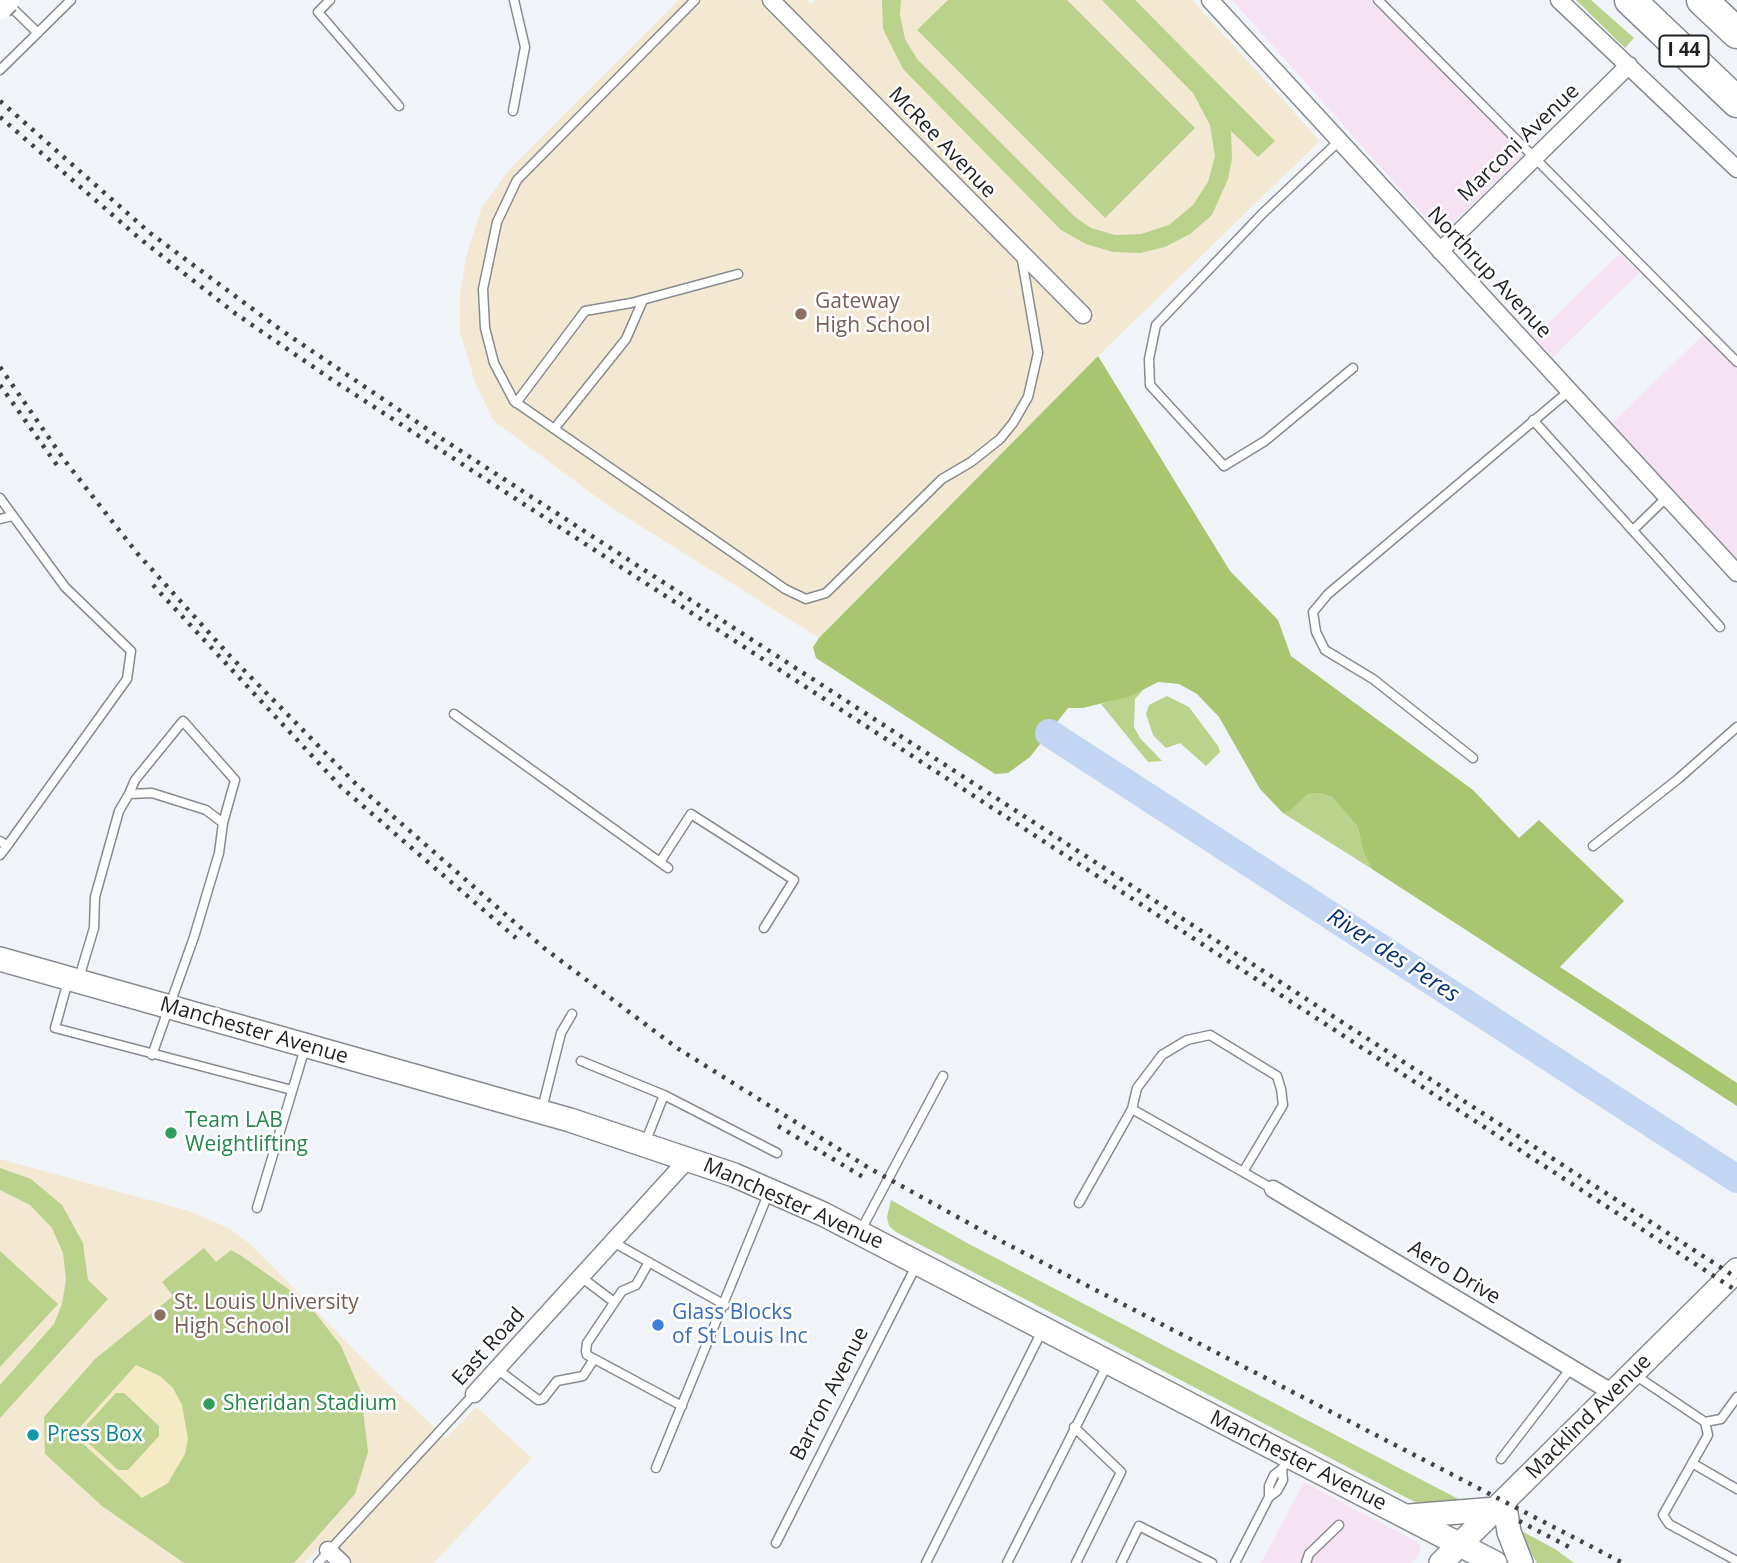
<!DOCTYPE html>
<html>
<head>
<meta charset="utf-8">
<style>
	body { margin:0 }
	canvas { display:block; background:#f0f4f8 }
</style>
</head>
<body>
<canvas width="1737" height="1563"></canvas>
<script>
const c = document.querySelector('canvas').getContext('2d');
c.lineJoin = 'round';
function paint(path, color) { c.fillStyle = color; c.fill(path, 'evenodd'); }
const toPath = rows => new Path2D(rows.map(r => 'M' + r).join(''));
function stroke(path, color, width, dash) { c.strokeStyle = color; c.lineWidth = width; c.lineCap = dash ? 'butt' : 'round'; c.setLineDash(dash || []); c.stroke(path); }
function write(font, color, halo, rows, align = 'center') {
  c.font = font + ' "Open Sans",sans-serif'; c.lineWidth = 5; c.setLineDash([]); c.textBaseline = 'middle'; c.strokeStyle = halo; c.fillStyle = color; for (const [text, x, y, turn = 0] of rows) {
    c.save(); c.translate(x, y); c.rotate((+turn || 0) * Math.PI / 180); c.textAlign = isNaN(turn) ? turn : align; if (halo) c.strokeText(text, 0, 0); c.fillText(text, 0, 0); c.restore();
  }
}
const commercial = toPath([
	[1232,0,1371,0,1524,154,1447,229,1434,227],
	[1620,253,1639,273,1553,357,1534,337],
	[1703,335,1737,369,1737,559,1612,423],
	[1304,1482,1417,1542,1421,1546,1419,1555,1411,1563,1261,1563]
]);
const education = toPath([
	[679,0,806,0,811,4,815,0,1192,0,1320,141,1098,356,819,638,607,505,493,420,475,382,460,332,460,296,466,257,481,209,507,172],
	[0,1159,189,1211,229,1228,249,1243,390,1386,446,1438,476,1407,532,1458,434,1563,353,1563,327,1539,305,1563,0,1563]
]);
const green = toPath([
	[882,0,901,0,900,15,905,39,917,59,1075,217,1091,228,1115,235,1141,234,1169,225,1193,205,1208,182,1215,156,1210,125,1193,93,1102,0,1135,0,1275,141,1258,157,1231,131,1232,159,1228,179,1212,215,1190,234,1165,247,1140,253,1113,252,1086,244,1061,230,903,69,883,29],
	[948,0,1067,0,1195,128,1105,218,917,30],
	[1576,0,1591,0,1634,38,1625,48],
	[1143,690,1135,699,1134,727,1140,738,1162,761,1148,762,1101,704],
	[1167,696,1189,707,1218,746,1220,752,1206,766,1180,743,1166,748,1153,735,1146,714,1149,705],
	[1319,793,1332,797,1358,827,1363,852,1372,869,1283,813,1290,811,1308,794],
	[0,1168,31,1179,62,1205,83,1243,88,1280,108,1299,0,1418,0,1385,54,1324,62,1304,66,1280,63,1253,52,1228,30,1205,0,1190],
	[891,1200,967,1243,1468,1504,1422,1505,1407,1498,896,1232,889,1226,887,1217],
	[204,1248,216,1262,231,1250,240,1255,294,1293,313,1310,341,1346,361,1392,368,1452,355,1494,294,1563,184,1563,102,1506,45,1454,44,1417,95,1359,173,1296,162,1282],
	[0,1251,58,1304,0,1367],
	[1516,1528,1555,1549,1574,1563,1537,1563]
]);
const forest = toPath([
	[1098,356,1230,571,1278,620,1291,656,1473,790,1519,838,1539,820,1624,901,1560,967,1737,1083,1737,1106,1372,869,1363,852,1358,827,1332,797,1319,793,1308,794,1290,811,1283,813,1260,789,1219,717,1197,694,1179,684,1158,682,1131,696,1083,708,1068,708,1030,757,1008,773,995,774,816,658,813,647,819,638]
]);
const sand = toPath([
	[136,1365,160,1376,173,1388,182,1405,188,1439,185,1454,168,1483,142,1498,80,1441,73,1442,67,1435,71,1427,80,1427],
	[116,1393,124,1393,159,1426,159,1436,128,1470,118,1470,82,1437,83,1429]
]);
const river = toPath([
	[1049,733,1737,1179]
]);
const lane = toPath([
	[330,0,318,12,399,106],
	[695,0,517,180,497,222,483,289,485,328,494,363,514,401,785,589,806,599,826,593,942,479,971,462,1000,439,1013,423,1028,397,1038,353,1021,254],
	[1378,0,1737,362],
	[9,5,38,33],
	[0,70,71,0],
	[513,111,525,47,514,0],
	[1339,141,1262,214,1156,325,1149,359,1150,385,1224,466,1265,441,1353,368],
	[516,403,585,311,631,303,738,274],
	[1533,420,1720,627],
	[554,429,626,339,643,300],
	[0,498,65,587,131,651,127,679,7,846],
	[0,519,12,516],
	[1633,530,1667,497],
	[454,714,668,868],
	[1473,758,1373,679,1325,650,1316,632,1313,612,1328,594,1569,391],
	[129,794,135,780,183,721,235,780,223,823],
	[0,841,7,846,0,855],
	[1593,846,1678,779,1737,727],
	[660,862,691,814,794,880,764,928],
	[79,978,94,928,95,897,119,811,129,794,152,793,206,810,223,823,219,853,194,937,152,1055],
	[68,981,55,1028,292,1090],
	[581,1061,664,1095,645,1143],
	[664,1095,777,1153],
	[542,1109,561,1033,572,1014],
	[1132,1109,1137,1088,1162,1055,1187,1040,1210,1035,1277,1076,1281,1089,1283,1105,1243,1172],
	[1079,1203,1132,1109,1273,1189],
	[257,1208,305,1048],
	[861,1230,943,1076],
	[613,1242,725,1305],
	[649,1262,636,1285,622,1291,587,1343,586,1351,587,1355,682,1406],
	[581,1277,614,1302],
	[497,1369,538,1400,543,1399,557,1381,583,1376,594,1359],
	[1635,1375,1705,1422,1708,1435,1663,1515,1669,1524,1737,1561],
	[1705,1422,1721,1419,1737,1397],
	[1074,1427,1121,1472,1076,1563],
	[1501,1459,1571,1368],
	[1692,1463,1737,1489],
	[656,1468,769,1192],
	[1282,1469,1283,1480,1277,1491,1269,1497,1269,1486,1274,1475,1282,1469,1288,1459],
	[776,1543,917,1264],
	[318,1563,474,1394],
	[926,1563,1042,1331],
	[1007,1563,1107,1365],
	[1121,1563,1139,1526,1212,1563],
	[1235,1563,1269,1497],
	[1306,1563,1309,1554,1339,1525]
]);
const street = toPath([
	[771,0,1083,315],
	[1210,0,1737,573],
	[1559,0,1737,169],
	[1440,251,1629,65],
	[1273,1189,1613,1393],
	[474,1394,689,1158],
	[328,1550,342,1563]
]);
const secondary = toPath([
	[0,959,570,1120,734,1175,823,1214,1495,1563],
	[1504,1501,1509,1532,1521,1563],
	[1409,1516,1496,1509],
	[1441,1563,1737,1270]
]);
const highway = toPath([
	[1630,0,1737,102],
	[1702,0,1737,33]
]);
const rail = toPath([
	[0,101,150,233,281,330,436,435,1737,1278],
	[0,117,139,238,236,314,331,379,1737,1291],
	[0,367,65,461,137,553,230,656,356,784,544,948,677,1048,869,1168,1001,1241,1623,1563],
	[0,385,59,468],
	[153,585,341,787,516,938],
	[778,1126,868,1180],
	[1519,1521,1575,1550]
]);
const primaryBridge = toPath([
	[0,6,6,0]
]);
const markers = [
	[801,314,7,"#8d6e63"],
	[171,1133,7,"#2e9e5b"],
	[160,1315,7,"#8d6e63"],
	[658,1325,7,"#3f7fe0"],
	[209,1404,7,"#2e9e5b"],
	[33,1435,7,"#0f9aa8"]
];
const shields = [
	[1684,51,49]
];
const shieldNames = [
	["I 44",1684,51]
];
const streetNames = [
	["McRee Avenue",942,143,46],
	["Marconi Avenue",1519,143,-44],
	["Northrup Avenue",1489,273,47],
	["Manchester Avenue",254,1031,16],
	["Manchester Avenue",793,1204,24],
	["Aero Drive",1454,1273,31],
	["East Road",489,1347,-48],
	["Barron Avenue",830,1394,-63],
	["Macklind Avenue",1589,1417,-45],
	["Manchester Avenue",1298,1461,27]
];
const educationNames = [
	["Gateway",815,302],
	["High School",815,326],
	["St. Louis University",174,1303],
	["High School",174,1327]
];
const leisureNames = [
	["Team LAB",185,1121],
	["Weightlifting",185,1145],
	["Sheridan Stadium",223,1404]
];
const shopNames = [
	["Glass Blocks",672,1313],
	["of St Louis Inc",672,1337]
];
const cultureNames = [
	["Press Box",47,1435]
];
const waterNames = [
	["River des Peres",1393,956,33]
];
paint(commercial, '#f5e3f4');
paint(education, '#f3e9d3');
paint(green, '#bad28b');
paint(forest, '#a8c56f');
paint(sand, '#f4eac4');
stroke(river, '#c2d6f4', 28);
stroke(lane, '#878b8f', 11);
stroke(street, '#878b8f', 19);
stroke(secondary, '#878b8f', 26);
stroke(highway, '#878b8f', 33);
stroke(lane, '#fff', 8);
stroke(street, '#fff', 16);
stroke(secondary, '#fff', 23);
stroke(highway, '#fff', 30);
stroke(rail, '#424345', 4.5, [3.5, 7]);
stroke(primaryBridge, '#878b8f', 30, []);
stroke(primaryBridge, '#fff', 26);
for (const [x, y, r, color] of markers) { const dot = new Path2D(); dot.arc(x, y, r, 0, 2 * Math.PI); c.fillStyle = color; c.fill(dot); stroke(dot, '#fff', 2.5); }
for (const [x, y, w] of shields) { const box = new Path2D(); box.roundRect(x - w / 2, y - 15.5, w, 31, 5); c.fillStyle = '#fff'; c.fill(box); stroke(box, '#1f2022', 2); }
write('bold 19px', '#1f2022', null, shieldNames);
write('21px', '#1f2022', '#fff', streetNames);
write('21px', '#785e54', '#fff', educationNames, 'left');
write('21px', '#27864d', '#fff', leisureNames, 'left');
write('21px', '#366cbe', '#fff', shopNames, 'left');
write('21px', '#0d838f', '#fff', cultureNames, 'left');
write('italic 23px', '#06326f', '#fff', waterNames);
</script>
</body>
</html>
